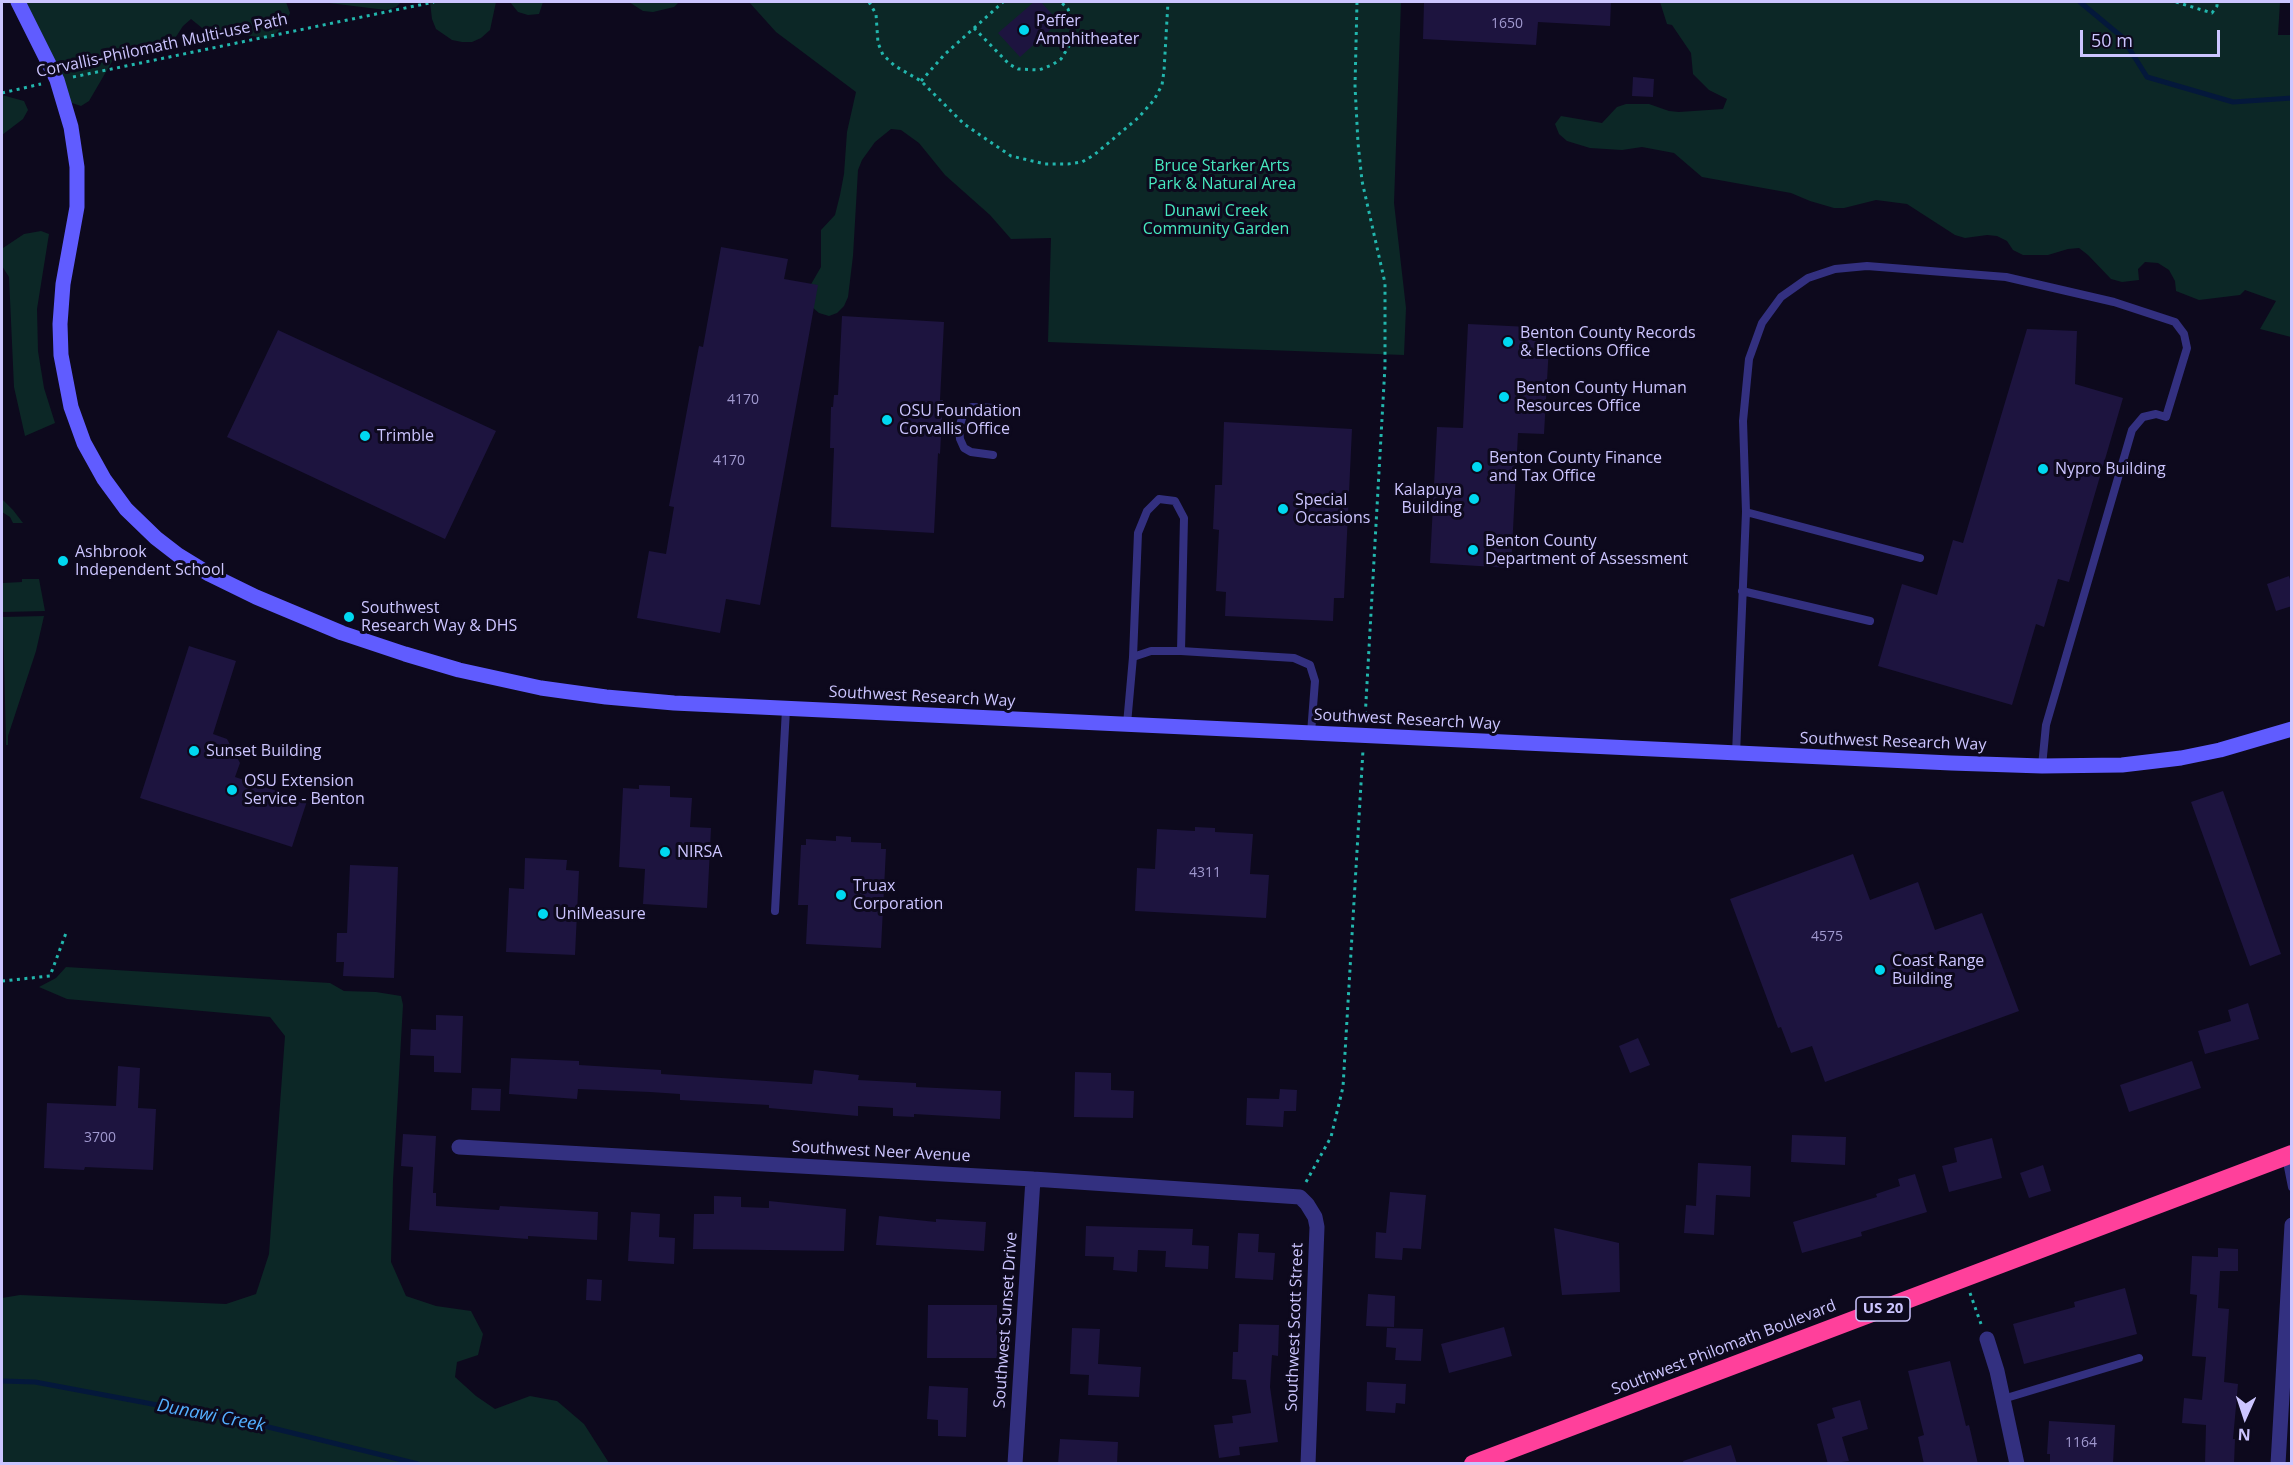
<!DOCTYPE html>
<html>
<head>
<meta charset="utf-8">
<style>
	body { margin:0 }
	#map { position:relative; width:2293px; height:1465px; overflow:hidden; background:#0d091d; font-family:"Open Sans",sans-serif }
	canvas { display:block }
	.frame { position:absolute; inset:0; border:3px solid #ccc5ff; pointer-events:none }
	.north { position:absolute; left:2215px; top:1387px; width:60px; height:60px; -webkit-text-stroke:4px #0d091d; paint-order:stroke; rotate:183deg; font-size:16px; font-weight:700; line-height:24px; text-align:center; color:#ccc5ff }
	.north::after { content:''; display:block; margin:auto; width:21px; height:27px; background:#ccc5ff; clip-path:polygon(50% 0,100% 100%,50% 72%,0 100%) }
	.scale { position:absolute; left:2080px; top:30px; width:140px; height:27px; box-sizing:border-box; border:3px solid #ccc5ff; border-top:0; padding-left:8px; font-size:18px; line-height:21px; white-space:nowrap; color:#ccc5ff; -webkit-text-stroke:4px #0d091d; paint-order:stroke }
</style>
</head>
<body>
<div id="map">
<canvas width="2293" height="1465"></canvas>
<div class="frame"></div>
<div class="north">N</div>
<div class="scale">50 m</div>
</div>
<script>
const c = document.querySelector('canvas').getContext('2d');
c.lineJoin = 'round';
function paint(path, color) { c.fillStyle = color; c.fill(path, 'evenodd'); }
const toPath = rows => new Path2D(rows.map(r => 'M' + r).join(''));
function stroke(path, color, width, dash) { c.strokeStyle = color; c.lineWidth = width; c.lineCap = dash ? 'butt' : 'round'; c.setLineDash(dash || []); c.stroke(path); }
function write(font, color, halo, rows, align = 'center') {
  c.font = font + ' "Open Sans",sans-serif'; c.lineWidth = 6; c.setLineDash([]); c.textBaseline = 'middle'; c.strokeStyle = halo; c.fillStyle = color; for (const [text, x, y, turn = 0] of rows) {
    c.save(); c.translate(x, y); c.rotate((+turn || 0) * Math.PI / 180); c.textAlign = isNaN(turn) ? turn : align; if (halo) c.strokeText(text, 0, 0); c.fillText(text, 0, 0); c.restore();
  }
}
const green = toPath([
	[18,2,286,2,290,13,285,23,271,39,225,32,207,32,191,19,183,26,166,52,146,55,126,50,117,53,89,101,81,106,72,103,58,87],
	[321,2,401,2,396,7,386,10],
	[430,2,496,2,490,30,481,38,472,42,462,42,452,40,436,29,432,19],
	[510,2,543,2,539,14,528,15,518,12],
	[629,2,679,2,674,7,653,12,643,11],
	[749,2,1401,2,1394,203,1406,308,1404,355,1048,342,1051,238,1011,239,990,215,945,175,919,143,901,130,891,129,875,142,862,160,858,170,853,256,848,297,844,306,837,313,829,316,819,313,812,307,810,286,821,267,821,230,835,215,840,195,844,174,847,132,856,92,776,32],
	[1660,2,2280,2,2278,35,2292,35,2291,337,2260,329,2276,301,2245,290,2240,295,2199,300,2176,291,2175,281,2169,270,2158,263,2145,262,2138,269,2139,280,2122,282,2111,279,2088,255,2079,248,2068,249,2048,255,2023,255,2013,250,2007,241,1997,236,1987,235,1965,238,1955,235,1907,204,1876,200,1844,208,1834,208,1810,201,1791,193,1702,177,1674,153,1642,147,1622,150,1590,148,1567,141,1559,134,1555,124,1561,116,1602,123,1617,107,1626,104,1649,104,1669,111,1679,112,1723,109,1727,99,1709,90,1693,74,1691,53,1672,25,1667,24],
	[2,95,24,101,28,110,23,119,2,135],
	[41,231,49,234,37,309,38,351,44,388,55,423,25,436,14,387,9,277,2,266,2,253,3,248,24,234],
	[2,499,13,510,23,523,13,523,10,517,2,512],
	[22,579,39,579,45,611,3,612,3,583,22,582],
	[44,616,36,651,8,736,8,745,6,745,3,617],
	[66,967,330,983,344,991,376,992,401,996,403,1005,393,1180,391,1262,406,1296,436,1306,471,1311,483,1334,478,1355,457,1362,455,1377,476,1396,495,1409,530,1396,557,1401,584,1424,609,1463,2,1463,2,1298,20,1295,226,1304,256,1294,269,1254,285,1036,270,1017,67,999,39,987,56,978]
]);
const stream = toPath([
	[2080,2,2122,37,2147,77,2233,102,2292,98],
	[2,1381,35,1382,248,1422,418,1464]
]);
const building = toPath([
	[1034,2,1041,2,1059,22,1020,57,998,33],
	[1424,2,1611,2,1610,26,1538,22,1536,45,1423,39],
	[1633,77,1654,79,1653,97,1632,96],
	[721,247,788,259,784,279,818,285,760,605,726,599,720,633,637,618,649,551,666,554,674,507,669,506,674,480,699,346,703,347],
	[842,316,944,322,940,400,943,400,940,454,938,453,934,533,831,527,834,448,830,448,831,407,833,407,834,395,838,395],
	[1468,324,1550,328,1544,434,1518,433,1511,568,1430,563,1437,427,1463,428],
	[2027,329,2077,331,2075,384,2123,398,2069,582,2058,579,2044,627,2036,624,2012,705,1878,666,1902,584,1937,595,1953,540,1963,543],
	[278,330,496,431,445,539,227,437],
	[1224,422,1352,429,1344,598,1334,598,1333,621,1225,616,1226,592,1216,591,1219,530,1213,529,1215,485,1222,485],
	[2289,576,2292,585,2292,606,2276,611,2267,584],
	[189,646,236,661,213,734,227,739,240,763,235,777,307,801,292,847,140,798],
	[639,785,670,786,670,797,692,798,690,827,711,828,707,908,643,904,645,869,619,867,623,788,639,789],
	[2223,791,2281,954,2250,966,2191,802],
	[1195,827,1215,828,1215,832,1253,834,1250,874,1269,875,1266,918,1135,911,1137,868,1155,869,1157,829,1195,831],
	[836,836,851,837,851,842,881,843,881,849,886,849,881,948,806,944,808,905,798,905,801,845,806,845,806,839,836,841],
	[1853,854,1870,900,1918,882,1935,930,1982,913,2019,1011,1825,1082,1812,1046,1791,1053,1781,1027,1778,1028,1730,899],
	[525,858,567,860,566,870,579,871,575,955,506,952,509,888,524,889],
	[350,865,398,867,394,978,343,976,344,962,336,962,337,933,347,933],
	[2248,1003,2259,1039,2205,1054,2198,1031,2231,1021,2228,1010],
	[436,1015,463,1016,461,1073,434,1072,434,1056,410,1055,411,1029,436,1030],
	[1638,1038,1650,1065,1630,1073,1619,1046],
	[511,1058,579,1061,579,1065,661,1070,661,1074,812,1084,814,1070,859,1075,858,1080,916,1083,916,1087,1001,1091,1000,1119,914,1114,914,1117,893,1116,893,1108,858,1106,858,1116,769,1108,769,1105,680,1100,680,1094,650,1092,578,1089,577,1099,509,1094],
	[2192,1061,2201,1088,2129,1112,2120,1085],
	[118,1066,140,1068,138,1108,156,1109,153,1170,85,1167,84,1170,44,1168,47,1103,116,1106],
	[1075,1072,1111,1073,1111,1090,1134,1091,1133,1118,1074,1117],
	[472,1088,501,1089,500,1111,471,1110],
	[1280,1089,1297,1090,1296,1111,1284,1111,1283,1127,1246,1125,1247,1098,1279,1099],
	[403,1134,436,1136,433,1193,436,1193,436,1206,499,1210,500,1206,598,1212,597,1240,528,1236,528,1239,409,1230,413,1167,401,1166],
	[1792,1135,1846,1137,1845,1165,1791,1162],
	[1992,1138,2002,1178,1949,1192,1942,1166,1957,1162,1954,1148],
	[1698,1163,1751,1166,1750,1197,1716,1195,1714,1235,1684,1233,1686,1205,1696,1206],
	[2043,1165,2051,1191,2029,1198,2020,1173],
	[1915,1174,1927,1212,1861,1232,1862,1236,1802,1253,1793,1222,1877,1197,1876,1194,1900,1186,1898,1179],
	[1390,1192,1426,1195,1421,1249,1403,1248,1402,1260,1375,1258,1376,1232,1386,1233],
	[714,1196,741,1197,741,1207,769,1208,769,1201,846,1209,844,1251,693,1249,694,1214,714,1214],
	[631,1212,660,1214,659,1237,675,1238,674,1264,628,1261],
	[879,1216,936,1222,936,1219,986,1222,984,1251,876,1245],
	[1086,1226,1193,1229,1192,1245,1209,1246,1208,1269,1165,1267,1166,1251,1138,1250,1137,1272,1113,1270,1114,1257,1085,1256],
	[1554,1228,1619,1243,1620,1292,1562,1295],
	[1238,1233,1259,1234,1258,1252,1275,1253,1273,1280,1235,1278],
	[2218,1248,2238,1249,2238,1271,2220,1271,2218,1308,2229,1309,2224,1382,2238,1384,2233,1439,2235,1439,2234,1464,2205,1464,2206,1425,2182,1423,2184,1398,2202,1400,2206,1357,2192,1356,2197,1295,2190,1294,2192,1256,2218,1257],
	[587,1279,602,1280,601,1301,586,1300],
	[2125,1288,2137,1334,2024,1364,2013,1324,2075,1307,2074,1302],
	[1368,1294,1395,1296,1394,1327,1366,1326],
	[928,1305,997,1305,997,1358,927,1358],
	[1239,1324,1279,1325,1278,1356,1272,1355,1270,1387,1278,1442,1239,1447,1240,1455,1219,1458,1214,1425,1233,1423,1232,1416,1251,1413,1246,1380,1232,1379,1233,1352,1238,1352],
	[1504,1327,1512,1356,1449,1373,1441,1344],
	[1072,1328,1100,1329,1098,1364,1141,1367,1139,1397,1088,1395,1089,1375,1070,1374],
	[1387,1328,1423,1329,1421,1361,1395,1360,1396,1348,1386,1347],
	[1950,1361,1966,1426,1969,1425,1978,1464,1924,1464,1918,1437,1924,1435,1908,1371],
	[1367,1382,1406,1384,1405,1404,1396,1403,1395,1413,1366,1411],
	[929,1386,968,1388,966,1437,938,1436,938,1420,927,1419],
	[1860,1400,1868,1429,1842,1437,1849,1461,1828,1464,1817,1424,1835,1418,1832,1408],
	[2049,1421,2115,1425,2113,1464,2050,1464,2050,1454,2047,1454],
	[1060,1439,1118,1442,1117,1464,1058,1464],
	[1731,1445,1737,1464,1684,1464,1683,1461]
]);
const path = toPath([
	[869,2,876,14,878,43,883,55,895,66,921,81,964,124,1011,156,1045,164,1068,164,1082,162,1094,155,1138,118,1154,100,1162,85,1164,71,1168,2],
	[1357,2,1355,86,1358,143,1362,181,1385,283,1385,366,1365,719],
	[2176,2,2212,13,2217,6,2217,2],
	[974,28,1009,64,1018,69,1039,70,1052,65,1061,59,1069,46,1073,35,1071,19,1068,9,1061,2],
	[73,77,434,2],
	[921,81,945,54,1003,2],
	[2,93,41,84],
	[2,981,50,976,66,933],
	[1306,1182,1331,1137,1343,1087,1363,750],
	[1970,1293,1981,1324]
]);
const lane = toPath([
	[993,455,971,452,964,448,960,439,959,428,964,412,972,407,996,408],
	[1746,512,1920,558],
	[1742,591,1870,621],
	[1133,657,1138,533,1147,511,1159,499,1175,501,1184,518,1181,651],
	[1127,724,1133,657,1151,651,1181,651,1294,658,1310,665,1315,681,1311,733],
	[1736,754,1746,512,1743,421,1749,359,1762,323,1781,297,1808,278,1835,269,1867,266,2006,277,2114,302,2175,322,2184,334,2187,348,2166,417,2156,414,2143,417,2132,430,2046,725,2042,766],
	[775,911,786,709],
	[2286,1157,2292,1187],
	[2003,1399,2139,1358]
]);
const street = toPath([
	[459,1147,1033,1179,1300,1197,1307,1204,1315,1217,1317,1227,1308,1464],
	[1987,1339,1997,1371,2017,1464],
	[1015,1464,1033,1179],
	[2278,1464,2292,1225]
]);
const secondary = toPath([
	[18,2,57,80,71,127,77,167,77,207,63,284,60,324,61,355,71,407,84,443,104,479,126,509,156,538,178,555,209,574,256,597,342,633,405,654,459,670,541,688,606,697,674,703,1951,763,2042,766,2122,765,2181,758,2220,750,2292,729]
]);
const highway = toPath([
	[1473,1464,2292,1154]
]);
const markers = [
	[1024,30,6,"#00d8f0"],
	[1508,342,6,"#00d8f0"],
	[1504,397,6,"#00d8f0"],
	[887,420,6,"#00d8f0"],
	[365,436,6,"#00d8f0"],
	[1477,467,6,"#00d8f0"],
	[2043,469,6,"#00d8f0"],
	[1474,499,6,"#00d8f0"],
	[1283,509,6,"#00d8f0"],
	[1473,550,6,"#00d8f0"],
	[63,561,6,"#00d8f0"],
	[349,617,6,"#00d8f0"],
	[194,751,6,"#00d8f0"],
	[232,790,6,"#00d8f0"],
	[665,852,6,"#00d8f0"],
	[841,895,6,"#00d8f0"],
	[543,914,6,"#00d8f0"],
	[1880,970,6,"#00d8f0"]
];
const numberNames = [
	["1650",1507,24],
	["4170",743,400],
	["4170",729,461],
	["4311",1205,873],
	["4575",1827,937],
	["3700",100,1138],
	["1164",2081,1443]
];
const shields = [
	[1883,1309,54]
];
const shieldNames = [
	["US 20",1883,1309]
];
const poiNames = [
	["Peffer",1036,21],
	["Amphitheater",1036,39],
	["Benton County Records",1520,333],
	["& Elections Office",1520,351],
	["Benton County Human",1516,388],
	["Resources Office",1516,406],
	["OSU Foundation",899,411],
	["Corvallis Office",899,429],
	["Trimble",377,436],
	["Benton County Finance",1489,458],
	["and Tax Office",1489,476],
	["Nypro Building",2055,469],
	["Kalapuya",1462,490,"right"],
	["Building",1462,508,"right"],
	["Special",1295,500],
	["Occasions",1295,518],
	["Benton County",1485,541],
	["Department of Assessment",1485,559],
	["Ashbrook",75,552],
	["Independent School",75,570],
	["Southwest",361,608],
	["Research Way & DHS",361,626],
	["Sunset Building",206,751],
	["OSU Extension",244,781],
	["Service - Benton",244,799],
	["NIRSA",677,852],
	["Truax",853,886],
	["Corporation",853,904],
	["UniMeasure",555,914],
	["Coast Range",1892,961],
	["Building",1892,979]
];
const streetNames = [
	["Corvallis-Philomath Multi-use Path",162,46,-12],
	["Southwest Research Way",922,697,3],
	["Southwest Research Way",1407,720,3],
	["Southwest Research Way",1893,742,2],
	["Southwest Neer Avenue",881,1152,3],
	["Southwest Sunset Drive",1006,1320,-86],
	["Southwest Scott Street",1295,1327,-88],
	["Southwest Philomath Boulevard",1724,1348,-21]
];
const parkNames = [
	["Bruce Starker Arts",1222,166],
	["Park & Natural Area",1222,184],
	["Dunawi Creek",1216,211],
	["Community Garden",1216,229]
];
const waterNames = [
	["Dunawi Creek",211,1416,11]
];
paint(green, '#0c2726');
stroke(stream, '#04183b', 5);
paint(building, '#1d143f');
stroke(path, '#22b6ad', 3, [3, 4.5]);
stroke(lane, '#333080', 8);
stroke(street, '#333080', 15);
stroke(secondary, '#605cff', 15);
stroke(highway, '#ff409b', 18);
for (const [x, y, r, color] of markers) { const dot = new Path2D(); dot.arc(x, y, r, 0, 2 * Math.PI); c.fillStyle = color; c.fill(dot); stroke(dot, '#0d091d', 2); }
write('14px', '#a099cf', null, numberNames);
for (const [x, y, w] of shields) { const box = new Path2D(); box.roundRect(x - w / 2, y - 12, w, 24, 4.5); c.fillStyle = '#0d091d'; c.fill(box); stroke(box, '#ccc5ff', 1.5); }
write('bold 15px', '#ccc5ff', null, shieldNames);
write('16px', '#ccc5ff', '#0d091d', poiNames, 'left');
write('16px', '#ccc5ff', '#0d091d', streetNames);
write('16px', '#47e9c0', '#0d091d', parkNames);
write('italic 18px', '#53afff', '#0d091d', waterNames);
</script>
</body>
</html>
